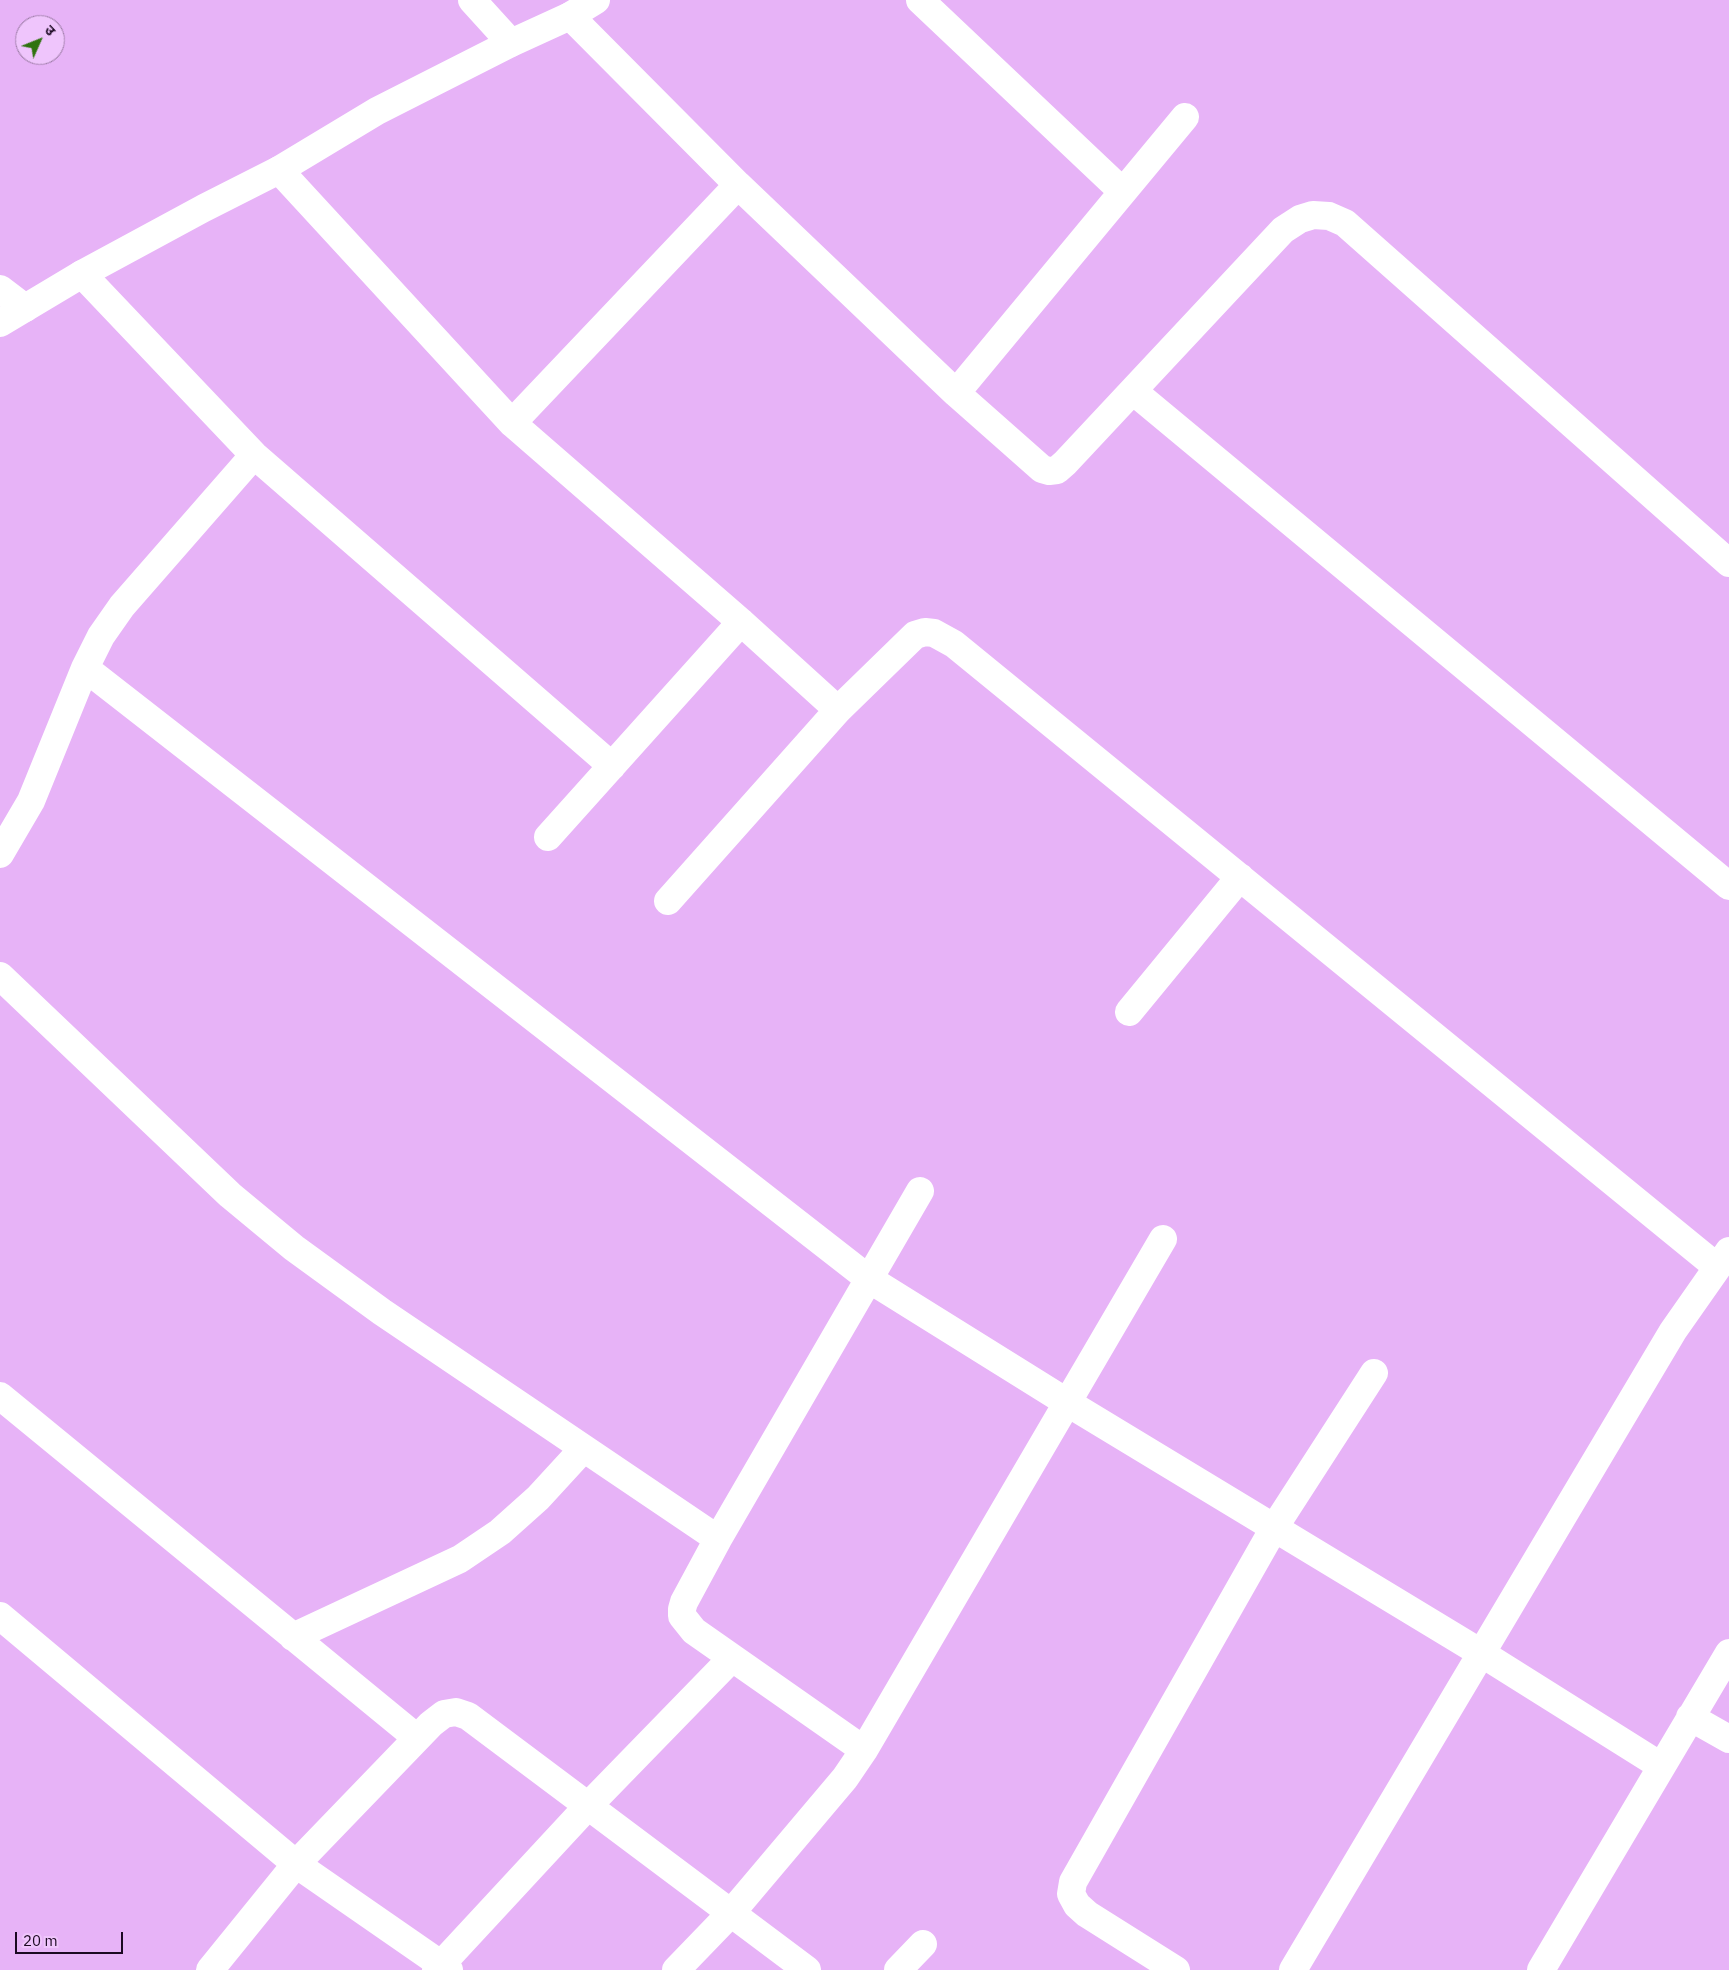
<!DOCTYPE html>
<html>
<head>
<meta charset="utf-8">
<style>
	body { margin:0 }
	#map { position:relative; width:1729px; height:1970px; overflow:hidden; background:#e7b3f7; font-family:"IBM Plex Sans","Noto Sans Devanagari",sans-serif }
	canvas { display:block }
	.north { position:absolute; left:15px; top:15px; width:50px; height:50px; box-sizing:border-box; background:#efc5fc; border:1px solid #9b7aa5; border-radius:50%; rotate:46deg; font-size:14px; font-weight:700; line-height:20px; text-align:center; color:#1c0922 }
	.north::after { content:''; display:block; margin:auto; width:18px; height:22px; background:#307310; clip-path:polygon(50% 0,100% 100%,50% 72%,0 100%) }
	.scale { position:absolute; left:15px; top:1932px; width:108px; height:22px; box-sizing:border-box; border:2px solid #1c0922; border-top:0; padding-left:6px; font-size:15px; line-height:18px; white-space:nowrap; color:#1c0922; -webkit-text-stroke:4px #efc5fc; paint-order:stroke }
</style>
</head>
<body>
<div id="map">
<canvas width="1729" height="1970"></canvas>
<div class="north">उ</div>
<div class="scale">20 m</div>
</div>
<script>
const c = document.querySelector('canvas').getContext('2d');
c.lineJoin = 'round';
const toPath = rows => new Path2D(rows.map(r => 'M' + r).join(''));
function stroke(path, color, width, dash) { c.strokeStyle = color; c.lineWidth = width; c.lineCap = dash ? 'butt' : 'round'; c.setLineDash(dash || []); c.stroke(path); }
const minor = toPath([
	[472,0,511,43],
	[920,0,1123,192],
	[570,16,738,185,956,393,1042,469,1049,471,1057,470,1065,463,1283,230,1300,219,1313,215,1329,216,1345,223,1729,563],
	[279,170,512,423,741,622,838,710],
	[82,274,254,455,612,766],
	[0,289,25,308],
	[1133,391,1729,886],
	[956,393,1185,117],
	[512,423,738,185],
	[85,668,869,1279,1068,1403,1481,1653,1661,1766],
	[548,837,741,622],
	[0,854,31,801,85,668,101,636,122,606,254,455],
	[668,901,838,710,915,635,925,632,934,633,954,644,1717,1267],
	[0,976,230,1195,294,1248,382,1312,718,1539],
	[1129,1012,1240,877],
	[0,1396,417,1738],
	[0,1616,296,1864,449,1970],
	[293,1637,460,1559,500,1532,538,1498,583,1449],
	[1690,1717,1729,1739],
	[864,1750,694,1631,682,1616,682,1609,684,1602,718,1539,920,1191],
	[210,1970,296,1864,431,1724,444,1714,456,1712,468,1716,807,1970],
	[436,1970,588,1806,732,1658],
	[676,1970,731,1913,845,1778,864,1750,1163,1239],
	[898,1970,923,1944],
	[1176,1970,1087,1914,1077,1905,1071,1894,1073,1882,1274,1528,1374,1373],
	[1293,1970,1673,1331,1729,1251],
	[1541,1970,1729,1653]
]);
const tertiary = toPath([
	[0,323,82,274,204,208,279,170,377,111,511,43,570,16,596,0]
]);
stroke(minor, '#fff', 28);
stroke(tertiary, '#fff', 28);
</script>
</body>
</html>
